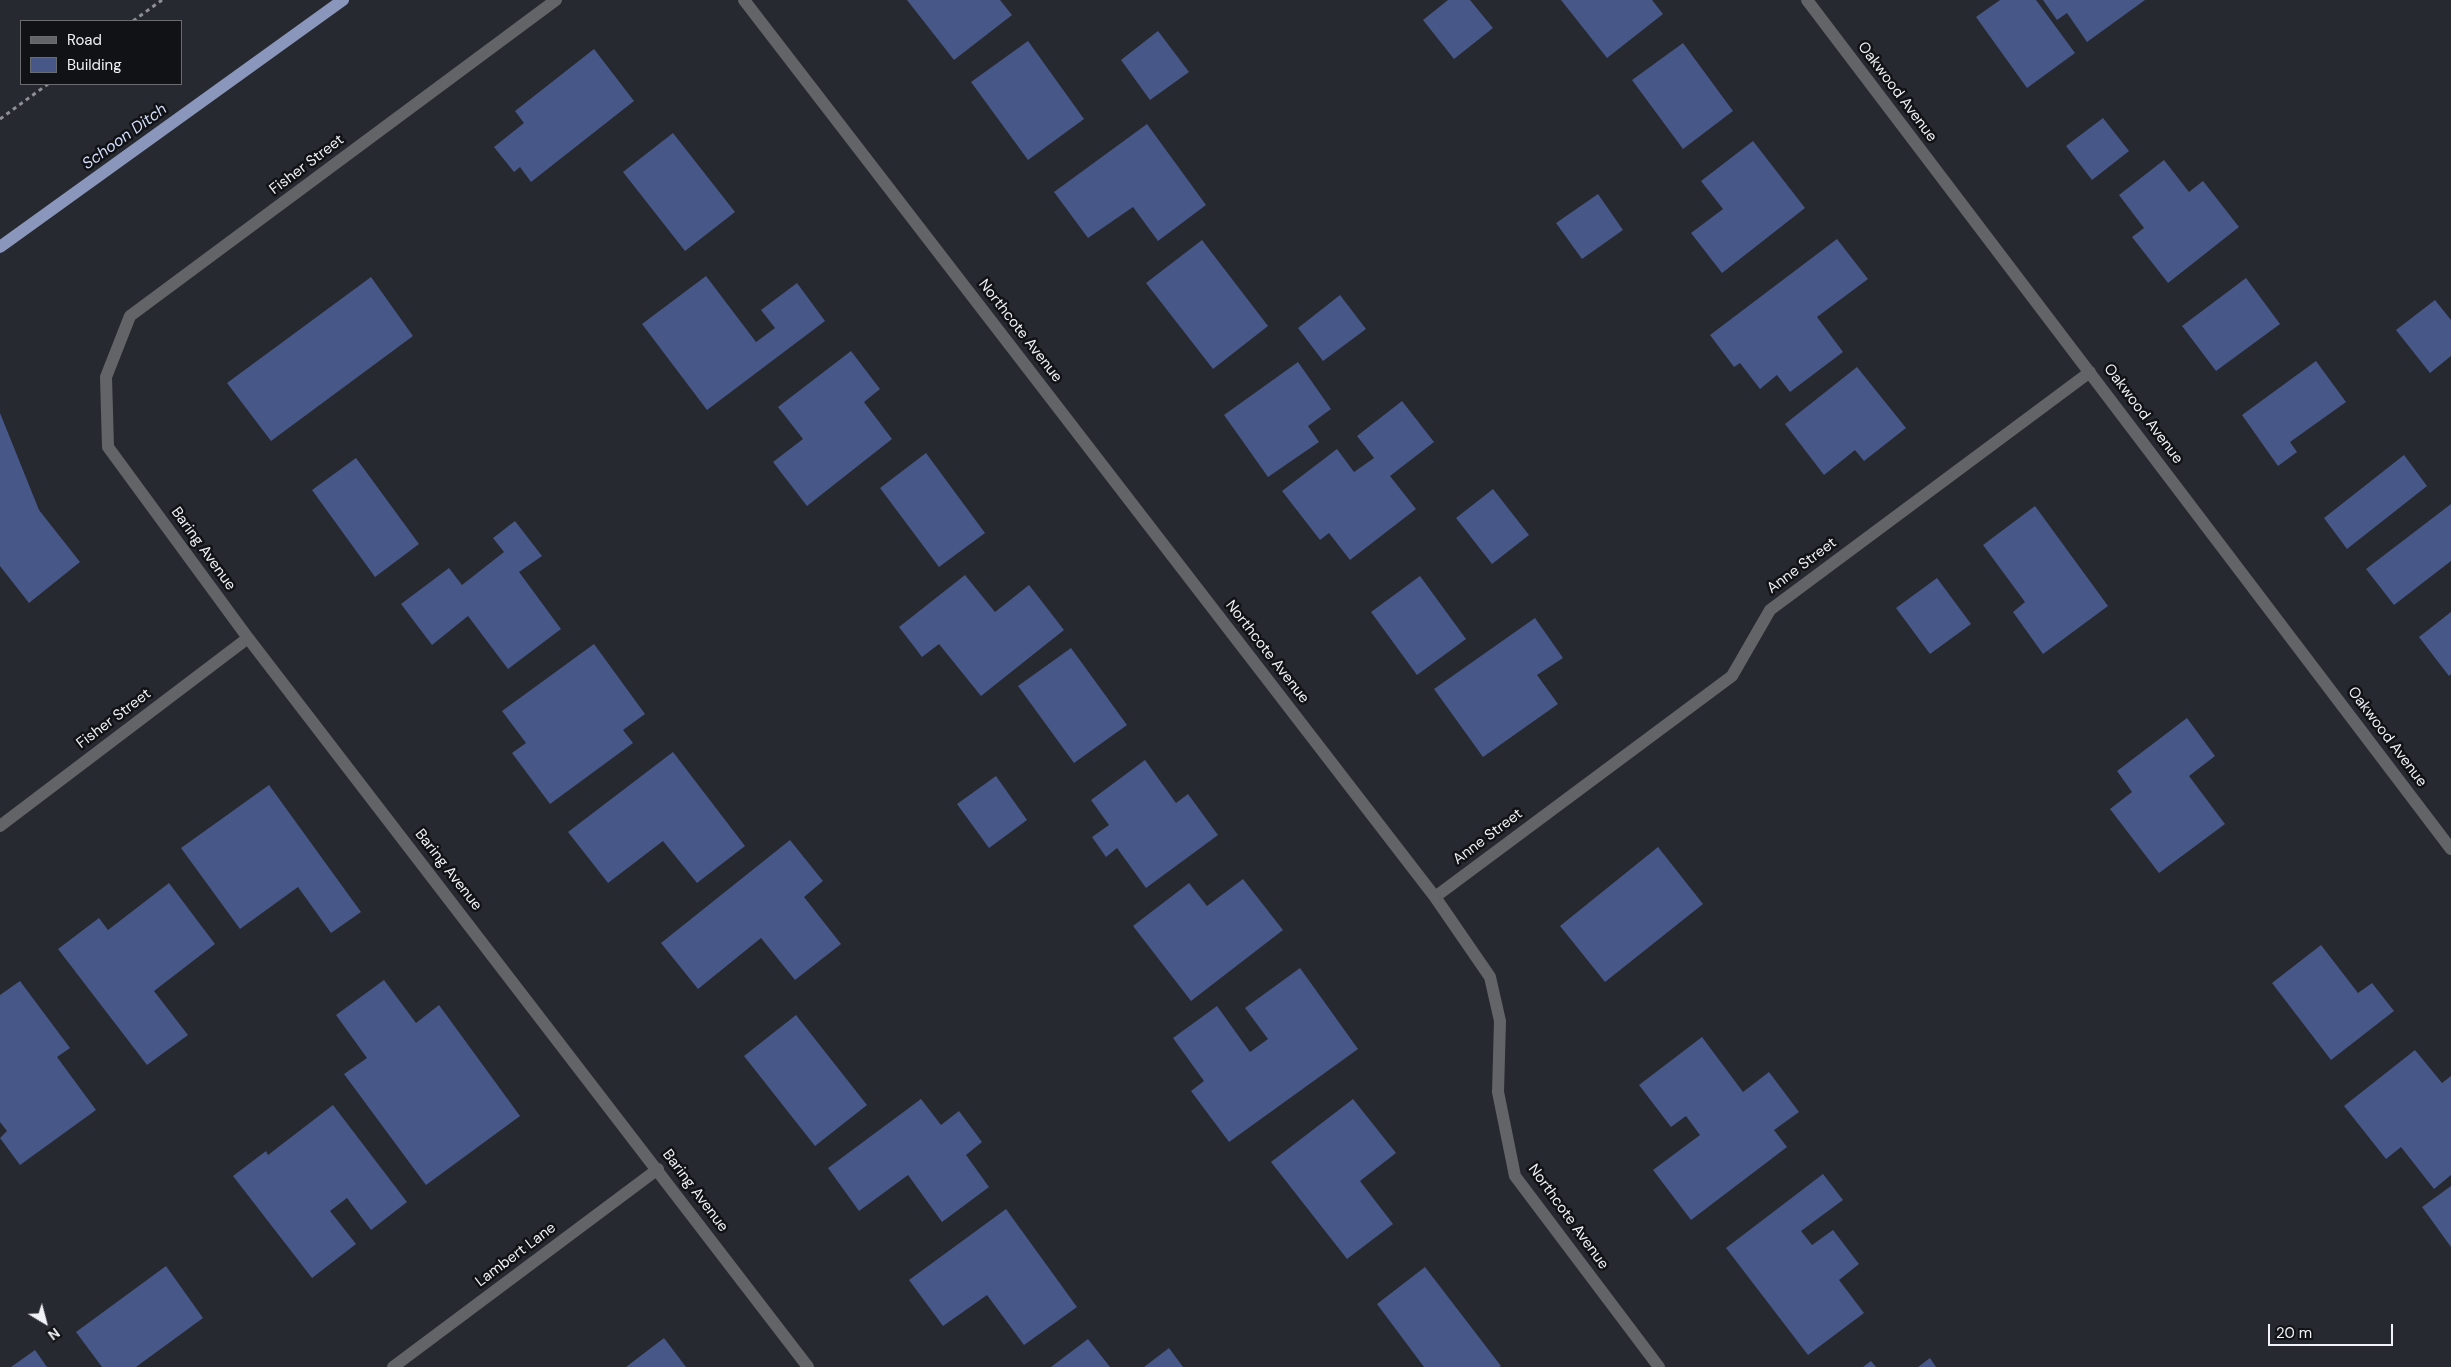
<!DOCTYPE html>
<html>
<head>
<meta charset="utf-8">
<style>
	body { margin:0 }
	#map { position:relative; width:2451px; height:1367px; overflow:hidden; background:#272930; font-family:"DM Sans",sans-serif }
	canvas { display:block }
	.legend { position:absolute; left:20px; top:20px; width:162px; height:65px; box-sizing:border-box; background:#111215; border:1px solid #6a6c6f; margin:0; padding:6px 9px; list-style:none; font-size:15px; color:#f0f2f7 }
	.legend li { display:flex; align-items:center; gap:10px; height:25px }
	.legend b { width:25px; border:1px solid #6a6c6f }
	.north { position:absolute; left:20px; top:1297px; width:50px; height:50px; -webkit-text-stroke:4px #111215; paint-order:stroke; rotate:143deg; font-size:14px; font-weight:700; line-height:20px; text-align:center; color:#f0f2f7 }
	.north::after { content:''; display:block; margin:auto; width:18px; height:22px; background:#f0f2f7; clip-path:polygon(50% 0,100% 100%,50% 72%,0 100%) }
	.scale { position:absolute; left:2268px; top:1324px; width:125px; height:22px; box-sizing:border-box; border:2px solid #f0f2f7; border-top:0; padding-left:6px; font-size:15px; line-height:18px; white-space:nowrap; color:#f0f2f7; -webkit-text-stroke:4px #111215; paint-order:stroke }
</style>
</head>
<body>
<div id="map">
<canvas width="2451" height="1367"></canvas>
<ul class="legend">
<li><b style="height:6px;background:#626467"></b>Road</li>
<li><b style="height:14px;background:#475787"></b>Building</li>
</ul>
<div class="north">N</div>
<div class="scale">20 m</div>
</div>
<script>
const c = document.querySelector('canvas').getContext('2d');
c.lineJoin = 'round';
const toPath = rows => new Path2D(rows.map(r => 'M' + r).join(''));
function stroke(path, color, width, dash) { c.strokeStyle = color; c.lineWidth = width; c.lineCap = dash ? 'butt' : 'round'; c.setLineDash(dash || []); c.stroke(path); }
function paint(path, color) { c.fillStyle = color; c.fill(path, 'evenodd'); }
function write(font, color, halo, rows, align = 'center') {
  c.font = font + ' "DM Sans",sans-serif'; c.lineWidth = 5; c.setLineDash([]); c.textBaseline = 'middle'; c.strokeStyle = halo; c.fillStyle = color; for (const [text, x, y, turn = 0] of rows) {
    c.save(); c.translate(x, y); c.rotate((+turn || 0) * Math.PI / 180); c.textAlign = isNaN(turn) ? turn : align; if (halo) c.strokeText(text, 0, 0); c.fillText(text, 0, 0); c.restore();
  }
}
const stream = toPath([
	[0,247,343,0]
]);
const building = toPath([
	[907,0,1000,0,1012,15,954,60],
	[1448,0,1470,0,1493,28,1454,59,1423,20],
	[1561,0,1652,0,1663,14,1607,58],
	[2000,0,2036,0,2075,53,2027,88,1976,17],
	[2043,0,2145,0,2087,42,2067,13,2057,20],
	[1158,31,1189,72,1150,100,1121,60],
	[1028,41,1084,119,1028,160,971,82],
	[1683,43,1733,111,1683,149,1632,80],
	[594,49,634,101,531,182,520,167,514,172,494,147,524,123,515,111],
	[2103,118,2129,151,2092,180,2066,146],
	[1147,124,1206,205,1158,241,1133,207,1088,238,1054,192],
	[673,133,735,212,685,251,623,172],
	[1753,141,1805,208,1722,273,1691,233,1723,209,1701,181],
	[2164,160,2189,192,2203,181,2239,227,2168,283,2132,237,2144,228,2119,195],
	[1598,194,1623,230,1582,259,1556,223],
	[1837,239,1868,279,1817,317,1843,352,1790,392,1777,375,1760,389,1740,363,1734,367,1710,335],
	[1202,240,1268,326,1213,369,1146,283],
	[706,276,756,342,775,328,761,310,797,283,825,321,707,410,642,324],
	[371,277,413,336,271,441,227,383],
	[2246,278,2280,324,2216,371,2182,326],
	[1340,295,1366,329,1323,361,1298,328],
	[2435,300,2451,320,2451,356,2430,373,2396,330],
	[851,351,880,389,864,402,892,439,807,506,773,462,803,439,778,407],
	[2316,361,2346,402,2290,442,2297,452,2278,466,2242,415],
	[1298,362,1331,409,1308,426,1319,442,1268,477,1224,415],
	[1857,367,1906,428,1864,461,1855,450,1824,475,1785,424],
	[1402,401,1434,442,1390,476,1416,509,1350,560,1329,533,1320,540,1282,491,1337,449,1354,472,1374,458,1357,436],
	[0,413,39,510,80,562,29,603,0,566],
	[926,453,985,533,939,567,880,488],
	[2404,455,2427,486,2347,549,2324,518],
	[356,458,419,544,375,577,312,490],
	[1493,489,1529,535,1492,564,1456,518],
	[2451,504,2451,561,2394,605,2366,569],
	[2035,506,2108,606,2043,654,2013,612,2025,602,1983,545],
	[515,521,542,556,519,572,561,629,508,669,468,616,432,645,401,604,449,568,462,585,504,552,493,538],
	[965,575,995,612,1029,585,1064,630,981,696,939,644,922,657,899,627],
	[1420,576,1466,639,1417,675,1371,612],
	[1937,578,1971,624,1930,654,1896,608],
	[2451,612,2451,674,2449,676,2419,637],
	[1535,618,1563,658,1537,675,1558,704,1483,757,1434,689],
	[594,644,645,714,623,730,633,743,550,804,512,753,526,743,502,711],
	[1071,648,1127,725,1074,763,1018,686],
	[2187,718,2215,756,2189,776,2225,824,2159,873,2110,809,2132,792,2117,771],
	[673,752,745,846,697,883,663,841,608,883,568,832],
	[1145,760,1176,803,1188,794,1218,835,1146,888,1117,848,1106,857,1092,837,1109,825,1091,800],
	[996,776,1027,820,989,848,957,804],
	[269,785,361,912,331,933,298,887,240,929,181,848],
	[790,840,823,881,804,897,841,944,795,980,761,938,698,989,661,943],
	[1658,847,1703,904,1605,982,1560,926],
	[1243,879,1283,930,1191,1001,1133,926,1189,883,1207,906],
	[169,883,215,944,154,991,188,1035,147,1065,58,949,99,918,108,930],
	[2321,945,2358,993,2372,983,2394,1011,2331,1060,2272,983],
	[1300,968,1358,1049,1229,1142,1191,1091,1204,1081,1173,1038,1217,1006,1250,1052,1268,1039,1245,1008],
	[384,980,416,1023,439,1005,520,1116,426,1185,344,1074,367,1058,336,1015],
	[20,981,70,1048,57,1057,96,1110,20,1165,0,1138,7,1131,0,1122,0,995],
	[796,1015,867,1105,815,1146,744,1056],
	[1702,1037,1743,1092,1769,1072,1799,1112,1774,1130,1787,1147,1691,1220,1653,1170,1700,1135,1686,1116,1671,1127,1639,1085],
	[2415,1050,2442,1083,2451,1076,2451,1175,2434,1189,2401,1147,2386,1159,2344,1106],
	[921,1099,941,1125,959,1111,982,1142,966,1155,989,1187,942,1222,908,1175,859,1211,828,1168],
	[1353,1099,1396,1153,1360,1181,1393,1224,1347,1259,1271,1162],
	[333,1105,407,1202,371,1230,347,1198,330,1211,356,1244,312,1278,233,1176,266,1151,268,1155],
	[1823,1174,1843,1200,1801,1231,1812,1245,1833,1230,1859,1264,1839,1280,1864,1313,1808,1355,1726,1248],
	[2451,1186,2451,1247,2422,1207],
	[1006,1209,1077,1307,1024,1345,987,1295,943,1326,909,1280],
	[166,1266,203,1318,136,1367,102,1367,76,1332],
	[1425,1267,1501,1366,1499,1367,1424,1367,1377,1304],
	[664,1338,686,1367,626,1367],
	[1088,1339,1110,1367,1051,1367],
	[1169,1348,1183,1367,1144,1367],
	[35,1350,47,1367,11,1367],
	[1930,1358,1936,1367,1918,1367],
	[1871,1361,1876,1367,1863,1367]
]);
const path = toPath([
	[133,21,162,0],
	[0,119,48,84]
]);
const minor = toPath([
	[556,0,130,316,106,377,108,447,248,638,808,1367],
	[744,0,1435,897,1490,977,1500,1021,1498,1092,1515,1176,1659,1367],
	[1807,0,2451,849],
	[0,826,248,638],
	[1435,897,1732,676,1770,610,2090,372],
	[393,1367,658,1169]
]);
const streetNames = [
	["Oakwood Avenue",1897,92,53],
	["Fisher Street",307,165,-37],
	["Northcote Avenue",1020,331,52],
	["Oakwood Avenue",2143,414,53],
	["Baring Avenue",203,549,54],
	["Anne Street",1802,566,-37],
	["Northcote Avenue",1267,652,52],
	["Fisher Street",114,719,-37],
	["Oakwood Avenue",2387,737,53],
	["Anne Street",1488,837,-37],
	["Baring Avenue",448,870,52],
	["Baring Avenue",695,1191,53],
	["Northcote Avenue",1568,1217,54],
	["Lambert Lane",516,1255,-37]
];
const waterNames = [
	["Schoon Ditch",125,137,-36]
];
stroke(stream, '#8a96bc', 12);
paint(building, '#475787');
stroke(path, '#8e9096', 3, [4, 4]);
stroke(minor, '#626467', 12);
write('15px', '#f0f2f7', '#111215', streetNames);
write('italic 16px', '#d3defe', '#111215', waterNames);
</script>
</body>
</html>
